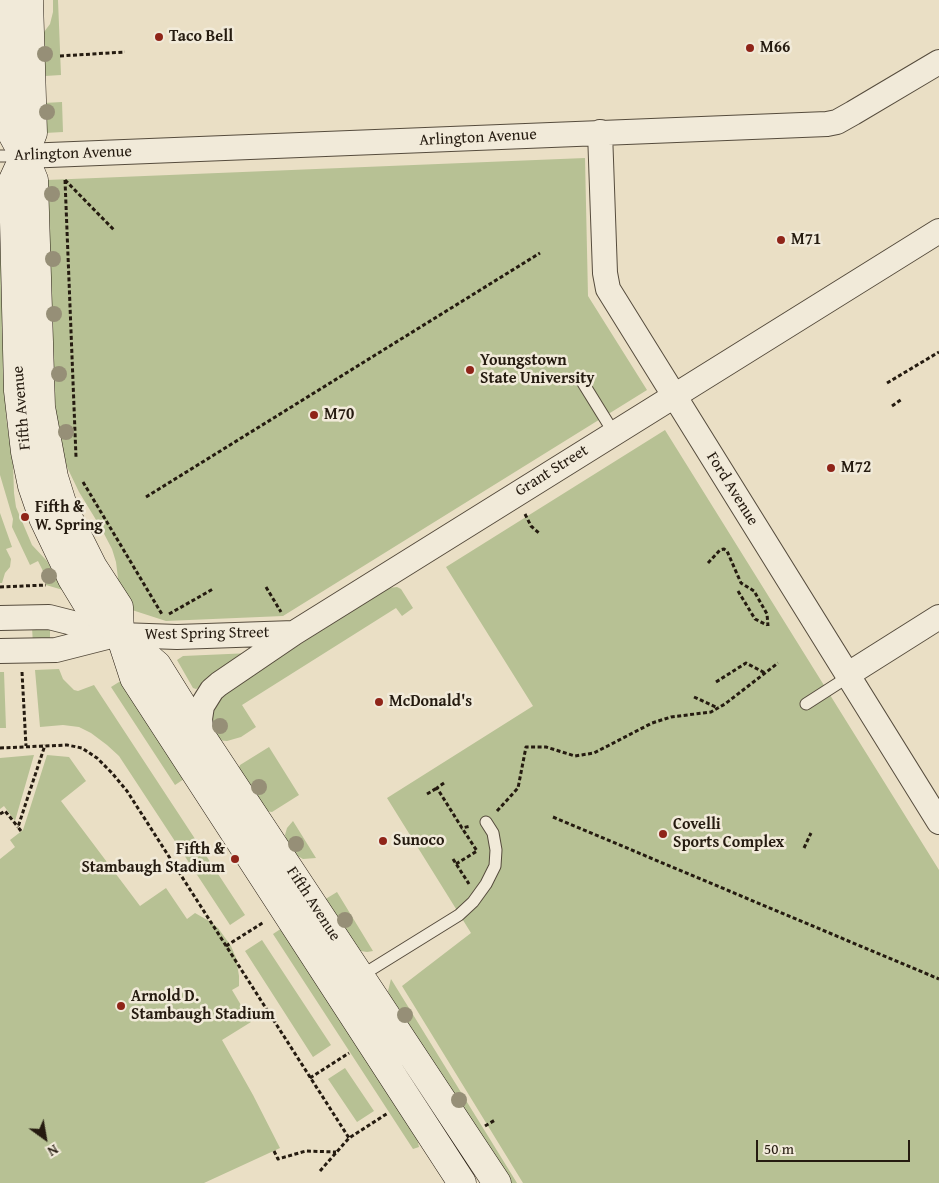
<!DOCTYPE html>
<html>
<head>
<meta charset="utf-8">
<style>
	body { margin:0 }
	#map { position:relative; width:939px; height:1183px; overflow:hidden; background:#eadfc5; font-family:"Gentium Book Plus",serif }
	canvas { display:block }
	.north { position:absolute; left:20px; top:1113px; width:50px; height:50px; -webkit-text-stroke:4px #f1ead9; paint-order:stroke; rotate:148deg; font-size:14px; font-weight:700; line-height:20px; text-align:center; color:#251b10 }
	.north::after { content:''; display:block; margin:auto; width:18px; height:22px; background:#251b10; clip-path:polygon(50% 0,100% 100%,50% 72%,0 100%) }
	.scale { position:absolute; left:756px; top:1140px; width:154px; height:22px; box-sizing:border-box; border:2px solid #251b10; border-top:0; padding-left:6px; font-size:15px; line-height:18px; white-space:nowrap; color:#251b10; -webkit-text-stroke:4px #f1ead9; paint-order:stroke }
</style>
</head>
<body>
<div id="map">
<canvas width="939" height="1183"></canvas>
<div class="north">N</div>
<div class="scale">50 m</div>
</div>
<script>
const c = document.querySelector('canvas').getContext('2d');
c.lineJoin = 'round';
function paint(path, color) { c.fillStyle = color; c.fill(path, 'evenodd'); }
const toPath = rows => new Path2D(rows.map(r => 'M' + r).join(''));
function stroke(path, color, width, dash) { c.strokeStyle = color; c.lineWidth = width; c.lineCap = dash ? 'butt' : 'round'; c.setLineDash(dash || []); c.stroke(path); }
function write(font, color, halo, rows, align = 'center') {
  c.font = font + ' "Gentium Book Plus",serif'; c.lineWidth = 5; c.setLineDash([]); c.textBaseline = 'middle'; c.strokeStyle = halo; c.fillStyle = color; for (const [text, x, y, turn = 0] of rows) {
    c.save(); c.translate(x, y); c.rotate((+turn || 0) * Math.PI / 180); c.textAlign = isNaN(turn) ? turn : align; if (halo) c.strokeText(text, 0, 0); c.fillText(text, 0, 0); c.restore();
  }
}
const green = toPath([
	[53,0,58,0,61,75,45,76,44,32,50,24,53,12],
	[62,102,63,132,45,133,44,103],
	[585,158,588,296,647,390,283,616,166,621,132,610,119,586,116,562,112,549,101,528,79,492,67,467,58,431,53,381,47,180],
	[0,180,6,417,13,464,14,493,16,507,32,545,47,561,63,590,46,585,45,575,38,561,30,565,12,527,13,519,0,475],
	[665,430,939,870,939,1183,523,1183,402,986,471,933,387,798,533,706,446,567],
	[0,513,12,547,6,549,11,559,10,567,5,573,2,583,0,583],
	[397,587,401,589,413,608,402,616,396,608,242,705,256,727,241,737,227,741,217,740,211,731,210,709,216,698,388,588],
	[50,626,50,644,33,645,32,627],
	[251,653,253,655,196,689,193,688,177,660,183,656],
	[59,669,63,679,74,690,78,691,94,685,245,915,230,925,119,756,107,745,91,733,79,727,63,725,40,727,35,670],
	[0,672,4,672,6,728,0,728],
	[127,677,184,779,175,785,111,687],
	[269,747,299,795,272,812,266,811,239,768,240,765],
	[34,755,15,821,4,806,0,809,0,758],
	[47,755,69,757,86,781,61,801,140,906,166,888,187,919,195,913,209,921,218,928,231,946,236,958,239,976,239,986,232,990,251,1022,222,1040,253,1095,280,1148,204,1183,0,1183,0,859,15,847,10,840,23,830],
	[293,821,316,858,303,859,294,854,288,845,285,835,287,828],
	[337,892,373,951,367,952,361,951,351,942,324,900],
	[282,928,410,1107,419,1147,413,1149,273,934],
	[262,940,331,1045,313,1057,245,951],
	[391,979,517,1183,508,1183,392,1004,388,991],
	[345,1068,374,1111,357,1122,328,1079]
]);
const path = toPath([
	[60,56,125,52],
	[65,180,76,457],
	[65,180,114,230],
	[887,383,939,352],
	[892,406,902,399],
	[83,482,163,616],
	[146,497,540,253],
	[525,514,531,526,539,533],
	[708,563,720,550,724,549,727,551,741,583,754,591,767,614,768,626],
	[0,587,46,585],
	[266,587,281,612],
	[738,591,755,619,767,625],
	[169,614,213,589],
	[22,672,26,746],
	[716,682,746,663,765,673],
	[694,697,718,708],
	[0,748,67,745,82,748,97,758,112,773,127,791,349,1138],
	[444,783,437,788,462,828,471,826],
	[427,794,437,788],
	[497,811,518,788,526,747,546,747,575,756,594,753,652,723,671,717,711,712,725,704,778,663],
	[0,814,5,811,18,827],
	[553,817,939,979],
	[21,831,18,827,45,745],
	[804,848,811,833],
	[453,859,469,884],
	[456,864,477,851,462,828],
	[226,946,264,922],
	[310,1078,349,1053],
	[485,1126,495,1120],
	[274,1151,278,1159,306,1151,336,1152],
	[320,1171,349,1138,388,1113]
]);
const lane = toPath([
	[0,156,23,156],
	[580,378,614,433],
	[806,704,848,677],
	[359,977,459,915,473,902,486,884,495,866,496,850,493,833,486,822]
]);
const street = toPath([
	[600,132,605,273,608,289,939,822],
	[24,156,827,124,837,122,853,113,939,62],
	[0,618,49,617,120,635,177,637,294,633],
	[0,651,56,650,111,636],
	[847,675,939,617],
	[202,737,200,719,202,706,212,690,219,684,294,633,939,231]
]);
const secondary = toPath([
	[8,0,12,134,24,156,13,180,18,391,25,452,32,486,43,518,72,579,89,607,157,665,202,737,497,1183],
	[29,0,33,133,24,156,34,180,41,407,54,477,64,509,93,567,119,607,120,635,134,678,462,1183]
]);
const trees = [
	[45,54],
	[47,112],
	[52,194],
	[53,259],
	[54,314],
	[59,374],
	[66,432],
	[49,576],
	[220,726],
	[259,787],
	[296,844],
	[345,920],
	[405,1015],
	[459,1100]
];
const markers = [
	[159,37,5,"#8f2418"],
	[750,48,5,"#8f2418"],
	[781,240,5,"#8f2418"],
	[470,370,5,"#8f2418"],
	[314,415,5,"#8f2418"],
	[831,468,5,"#8f2418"],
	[25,517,5,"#8f2418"],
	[379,702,5,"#8f2418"],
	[663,834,5,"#8f2418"],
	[383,841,5,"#8f2418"],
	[235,859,5,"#8f2418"],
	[121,1006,5,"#8f2418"]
];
const poiNames = [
	["Taco Bell",169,37],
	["M66",760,48],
	["M71",791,240],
	["Youngstown",480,361],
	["State University",480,379],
	["M70",324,415],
	["M72",841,468],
	["Fifth &",35,508],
	["W. Spring",35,526],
	["McDonald's",389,702],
	["Covelli",673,825],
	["Sports Complex",673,843],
	["Sunoco",393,841],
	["Fifth &",225,850,"right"],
	["Stambaugh Stadium",225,868,"right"],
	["Arnold D.",131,997],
	["Stambaugh Stadium",131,1015]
];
const streetNames = [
	["Arlington Avenue",478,138,-3],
	["Arlington Avenue",73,154,-2],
	["Fifth Avenue",22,408,-95],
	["Grant Street",552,471,-32],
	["Ford Avenue",732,489,58],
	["West Spring Street",207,634,-1],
	["Fifth Avenue",313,904,57]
];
paint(green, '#b7c194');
stroke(lane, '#564c3d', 13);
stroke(street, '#564c3d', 26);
stroke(secondary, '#251b10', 29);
stroke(path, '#251b10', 3, [4, 2.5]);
stroke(lane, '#f1ead9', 11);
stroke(street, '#f1ead9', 24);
stroke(secondary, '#f1ead9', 28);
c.fillStyle = '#968f77';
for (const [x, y] of trees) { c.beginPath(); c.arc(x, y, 8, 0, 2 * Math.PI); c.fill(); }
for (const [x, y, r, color] of markers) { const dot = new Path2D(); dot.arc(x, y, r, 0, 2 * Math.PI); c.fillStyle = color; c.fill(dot); stroke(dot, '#f1ead9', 2); }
write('bold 16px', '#251b10', '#f1ead9', poiNames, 'left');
write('16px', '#251b10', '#f1ead9', streetNames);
</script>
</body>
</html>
